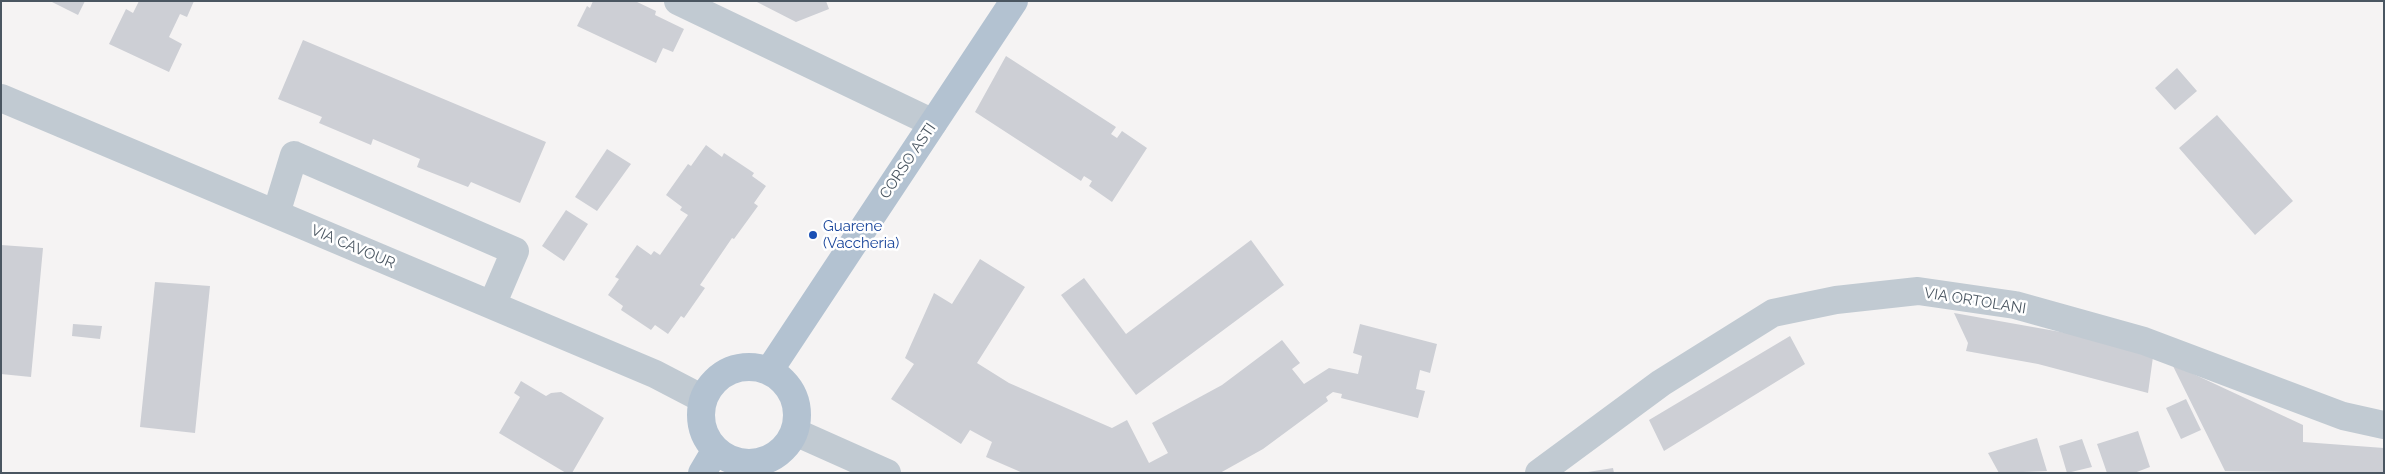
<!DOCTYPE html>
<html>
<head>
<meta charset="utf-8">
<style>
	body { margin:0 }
	#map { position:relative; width:2385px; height:474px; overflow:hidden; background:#f5f3f3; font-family:Raleway,sans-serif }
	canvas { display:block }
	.frame { position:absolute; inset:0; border:2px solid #4a5661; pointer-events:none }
</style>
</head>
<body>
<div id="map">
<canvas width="2385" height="474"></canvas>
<div class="frame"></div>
</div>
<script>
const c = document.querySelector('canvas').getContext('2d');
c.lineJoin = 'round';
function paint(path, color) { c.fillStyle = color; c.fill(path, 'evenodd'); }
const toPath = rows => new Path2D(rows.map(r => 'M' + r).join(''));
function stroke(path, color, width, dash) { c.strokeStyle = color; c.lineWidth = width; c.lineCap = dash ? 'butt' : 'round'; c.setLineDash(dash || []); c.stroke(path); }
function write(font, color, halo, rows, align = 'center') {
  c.font = font + ' Raleway,sans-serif'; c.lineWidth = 5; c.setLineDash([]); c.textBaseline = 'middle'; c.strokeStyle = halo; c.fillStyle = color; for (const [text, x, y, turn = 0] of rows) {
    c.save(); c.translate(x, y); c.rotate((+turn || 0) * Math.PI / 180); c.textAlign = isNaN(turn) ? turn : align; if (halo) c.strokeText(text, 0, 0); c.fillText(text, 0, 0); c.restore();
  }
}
const building = toPath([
	[50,1,85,1,78,15],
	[139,1,194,1,187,17,180,14,169,37,182,44,169,72,109,44,126,9,133,13],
	[593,1,635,1,656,11,655,15,684,29,673,52,663,48,656,63,577,26,587,6,590,8],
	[755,1,826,1,829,9,796,22],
	[303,40,546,142,520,203,471,182,468,187,417,167,420,159,373,139,371,145,319,123,322,117,278,99],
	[1006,56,1116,127,1111,134,1117,138,1122,131,1147,148,1112,202,1089,186,1092,181,1084,176,1081,181,975,112],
	[2177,68,2197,91,2175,110,2155,88],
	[2217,115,2293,201,2255,235,2179,148],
	[706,145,722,157,724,153,754,173,752,176,766,186,754,203,758,206,734,239,732,238,700,285,705,288,684,318,681,316,668,334,655,325,651,330,621,310,623,306,608,295,619,279,615,277,637,245,651,255,654,251,660,255,688,215,680,210,682,207,666,195,688,164,691,166],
	[607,149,631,164,597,211,575,197],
	[566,210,588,224,564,261,542,246],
	[1251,240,1284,285,1136,395,1061,295,1084,278,1126,334],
	[1,245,43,248,31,377,1,374],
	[980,259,1025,287,977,363,1009,383,1112,428,1127,420,1149,463,1168,453,1152,423,1222,385,1282,340,1300,363,1292,369,1304,384,1329,368,1358,374,1362,356,1353,353,1360,324,1437,344,1430,373,1420,370,1416,389,1425,391,1418,418,1341,398,1342,394,1333,392,1326,397,1328,401,1263,449,1220,473,1023,473,986,457,992,442,970,430,961,444,891,399,914,364,905,358,934,293,952,304],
	[155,282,210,286,195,433,140,427],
	[1954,313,2089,337,2153,357,2148,393,2038,364,1966,351,1968,343],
	[73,324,102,326,100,339,72,336],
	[1790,336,1805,364,1664,451,1649,420],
	[2172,364,2303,425,2303,442,2384,448,2384,473,2225,471],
	[521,381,546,396,551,393,561,392,604,418,572,473,566,473,499,433,520,397,514,393],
	[2186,399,2201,430,2181,439,2166,408],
	[2138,431,2150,467,2134,473,2107,473,2097,444],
	[2037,438,2047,471,1999,473,1988,453],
	[2082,439,2092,467,2067,473,2059,446],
	[1613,468,1614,473,1588,473,1588,472]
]);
const minor = toPath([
	[678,1,933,123],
	[1,98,655,374,703,399],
	[276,214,294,155,515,251,492,305],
	[795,432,887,473],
	[1539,473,1661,383,1773,313,1836,300,1918,291,2015,305,2144,341,2343,416,2384,425]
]);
const major = toPath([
	'701 415a48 48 0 1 1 96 0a48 48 0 1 1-96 0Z',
	[769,371,1014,1],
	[702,473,715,451]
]);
const markers = [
	[813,235,5,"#1a4fb4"]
];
const streetNames = [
	["CORSO ASTI",908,161,-56],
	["VIA CAVOUR",353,247,23],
	["VIA ORTOLANI",1975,301,9]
];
const transitNames = [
	["Guarene",823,226],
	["(Vaccheria)",823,243]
];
paint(building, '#cdcfd5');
stroke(minor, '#c1cad2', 28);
stroke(major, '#b3c2d1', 28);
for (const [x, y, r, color] of markers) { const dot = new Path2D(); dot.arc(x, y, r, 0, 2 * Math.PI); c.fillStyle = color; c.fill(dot); stroke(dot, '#fff', 2); }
write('15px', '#4a5661', '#fff', streetNames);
write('15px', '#164399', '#fff', transitNames, 'left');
</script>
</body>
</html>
